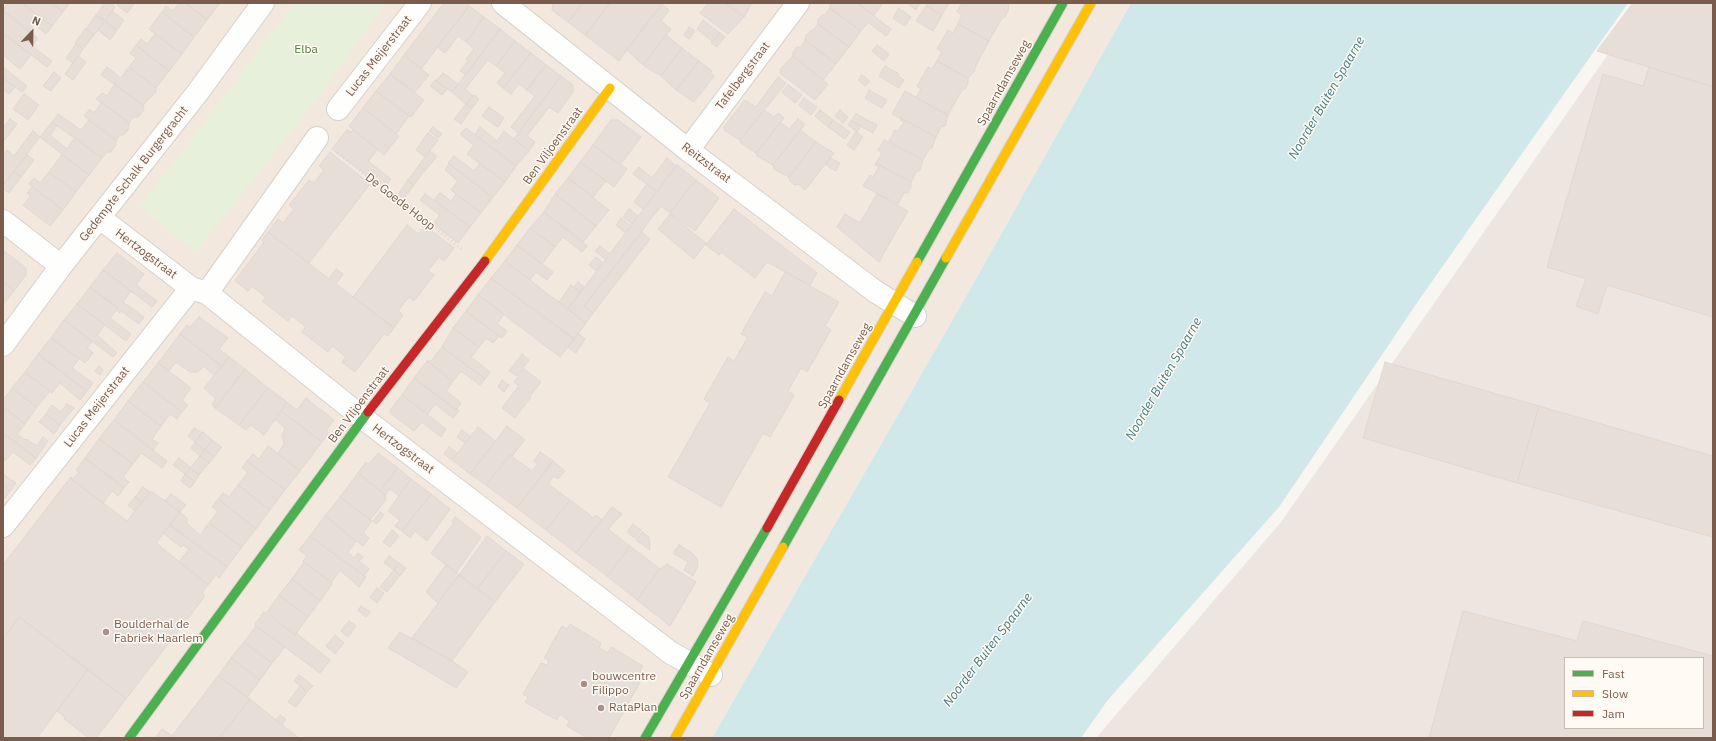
<!DOCTYPE html>
<html>
<head>
<meta charset="utf-8">
<style>
	body { margin:0 }
	#map { position:relative; width:1716px; height:741px; overflow:hidden; background:#f9f5f0; font-family:"IBM Plex Sans",sans-serif }
	canvas { display:block }
	.frame { position:absolute; inset:0; border:4px solid #7a5c4d; pointer-events:none }
	.legend { position:absolute; left:1564px; top:657px; width:140px; height:72px; box-sizing:border-box; background:#fffaf3; border:1px solid #cabbb1; margin:0; padding:5px 7px; list-style:none; font-size:12px; color:#7a5c4d }
	.legend li { display:flex; align-items:center; gap:8px; height:20px }
	.legend b { width:20px; border:1px solid #cabbb1 }
	.north { position:absolute; left:12px; top:12px; width:40px; height:40px; -webkit-text-stroke:3px #fffaf3; paint-order:stroke; rotate:22deg; font-size:11px; font-weight:700; line-height:16px; text-align:center; color:#7a5c4d }
	.north::after { content:''; display:block; margin:auto; width:14px; height:18px; background:#7a5c4d; clip-path:polygon(50% 0,100% 100%,50% 72%,0 100%) }
</style>
</head>
<body>
<div id="map">
<canvas width="1716" height="741"></canvas>
<div class="frame"></div>
<ul class="legend">
<li><b style="height:5px;background:#4caf50"></b>Fast</li>
<li><b style="height:5px;background:#ffc107"></b>Slow</li>
<li><b style="height:5px;background:#c62828"></b>Jam</li>
</ul>
<div class="north">N</div>
</div>
<script>
const c = document.querySelector('canvas').getContext('2d');
c.lineJoin = 'round';
function paint(path, color) { c.fillStyle = color; c.fill(path, 'evenodd'); }
const toPath = rows => new Path2D(rows.map(r => 'M' + r).join(''));
function stroke(path, color, width, dash) { c.strokeStyle = color; c.lineWidth = width; c.lineCap = dash ? 'butt' : 'round'; c.setLineDash(dash || []); c.stroke(path); }
function write(font, color, halo, rows, align = 'center') {
  c.font = font + ' "IBM Plex Sans",sans-serif'; c.lineWidth = 3; c.setLineDash([]); c.textBaseline = 'middle'; c.strokeStyle = halo; c.fillStyle = color; for (const [text, x, y, turn = 0] of rows) {
    c.save(); c.translate(x, y); c.rotate((+turn || 0) * Math.PI / 180); c.textAlign = isNaN(turn) ? turn : align; if (halo) c.strokeText(text, 0, 0); c.fillText(text, 0, 0); c.restore();
  }
}
const residential = toPath([
	[3,3,1131,3,968,293,712,738,3,738]
]);
const industrial = toPath([
	[1644,3,1713,3,1713,738,1096,738,1281,522],
	[1565,658,1703,658,1703,728,1565,728]
]);
const green = toPath([
	[294,3,386,3,310,108,196,252,139,207]
]);
const water = toPath([
	[1131,3,1628,3,1421,297,1279,507,1107,701,1081,738,712,738,968,293]
]);
const building = toPath([
	[8,3,22,3,52,26,46,34,34,24,29,31,3,11,8,3],
	[22,3,51,3,63,12,52,26,22,3],
	[51,3,70,3,63,12,51,3],
	[105,3,110,3,115,7,105,21,96,15,105,3],
	[119,3,135,3,127,13,117,5,119,3],
	[179,3,185,3,207,20,194,37,162,12,166,6,173,11,179,3],
	[185,3,220,3,207,20,185,3],
	[444,3,466,3,469,6,421,69,404,55,444,3],
	[553,3,583,3,568,22,552,10,553,3],
	[583,3,610,3,585,35,568,22,583,3],
	[610,3,663,3,619,61,585,35,610,3],
	[708,3,725,3,744,17,728,34,700,13,708,3],
	[725,3,752,3,744,17,725,3],
	[831,3,857,3,891,29,886,36,868,22,861,31,830,8,831,3],
	[857,3,883,3,874,15,857,3],
	[907,3,920,3,916,10,907,3],
	[928,3,949,3,942,15,926,6,928,3],
	[962,3,1006,3,1009,5,1008,11,1005,17,1002,18,989,41,958,24,962,15,957,12,962,3],
	[1633,3,1713,3,1713,87,1597,51,1633,3],
	[662,4,669,10,661,21,671,29,643,65,627,50,625,51,662,4],
	[469,6,484,17,466,42,458,36,445,53,437,47,469,6],
	[926,6,942,15,933,31,916,21,926,6],
	[830,8,861,31,849,47,818,24,818,19,822,15,825,15,830,8],
	[899,8,911,17,905,26,893,18,899,8],
	[3,11,38,38,32,46,52,61,47,67,3,33,3,11],
	[112,11,124,20,117,30,105,21,112,11],
	[162,12,194,37,182,54,149,29,162,12],
	[96,15,105,21,94,35,86,29,96,15],
	[484,17,500,29,466,75,460,71,468,61,466,59,474,49,466,42,484,17],
	[703,20,720,33,713,42,697,29,703,20],
	[105,21,117,30,110,40,98,30,105,21],
	[818,24,849,47,836,64,805,40,806,35,810,31,813,30,818,24],
	[958,24,989,41,975,67,975,71,968,78,937,61,942,52,937,49,948,30,953,33,958,24],
	[689,27,695,31,689,39,684,35,689,27],
	[85,29,94,35,83,49,75,43,85,29],
	[500,29,515,41,496,66,488,60,465,89,473,96,466,104,452,92,500,29],
	[3,33,31,55,20,69,3,55,3,33],
	[720,33,725,37,717,47,711,43,720,33],
	[155,34,182,54,169,71,136,45,141,39,147,44,155,34],
	[666,35,682,48,661,76,643,65,666,35],
	[805,40,836,64,823,80,793,56,793,52,797,47,801,47,805,40],
	[515,41,531,53,503,88,497,83,505,73,496,66,515,41],
	[76,44,83,49,73,63,66,58,76,44],
	[136,45,169,71,156,88,129,67,136,58,130,53,136,45],
	[877,45,889,54,884,61,872,51,877,45],
	[682,48,699,61,676,90,661,76,682,48],
	[531,53,546,65,527,90,519,84,511,94,503,88,531,53],
	[404,55,429,75,415,92,390,74,404,55],
	[78,56,86,62,73,80,65,74,78,56],
	[793,56,828,84,815,100,780,73,781,68,793,56],
	[699,61,712,71,710,73,714,76,694,102,676,90,699,61],
	[937,61,968,78,968,84,965,89,962,90,948,115,916,98,921,89,917,86,928,67,932,69,937,61],
	[546,65,561,76,518,133,511,127,535,96,527,90,546,65],
	[885,66,899,74,898,76,904,80,899,88,879,76,885,66],
	[3,67,27,86,22,92,3,78,3,67],
	[107,67,121,78,129,67,156,88,156,92,143,105,101,75,107,67],
	[1649,67,1713,87,1713,317,1607,285,1598,314,1576,306,1586,279,1547,267,1603,74,1643,86,1649,67],
	[54,72,61,78,51,91,43,86,54,72],
	[443,73,458,84,452,92,436,81,443,73],
	[390,74,424,100,411,117,376,91,390,74],
	[862,75,870,81,865,86,858,80,862,75],
	[561,76,573,85,573,92,558,113,549,107,527,136,535,142,529,151,514,139,561,76],
	[778,77,786,83,740,140,724,130,724,127,745,100,756,107,778,77],
	[3,78,15,87,9,94,3,89,3,78],
	[435,80,447,89,442,95,430,86,435,80],
	[115,84,143,105,144,110,138,117,133,117,129,123,96,99,102,93,107,96,115,84],
	[788,85,802,95,795,103,782,92,788,85],
	[869,90,887,100,882,108,865,98,869,90],
	[376,91,409,116,396,134,363,108,376,91],
	[905,91,948,115,945,126,941,127,936,137,892,114,905,91],
	[24,94,39,105,28,120,13,109,24,94],
	[474,95,479,99,472,108,467,104,474,95],
	[804,98,817,107,811,115,799,105,804,98],
	[102,102,129,123,129,128,124,135,120,135,116,140,84,116,90,109,94,113,102,102],
	[466,104,472,108,461,124,454,119,466,104],
	[489,107,504,118,498,127,482,116,489,107],
	[363,108,399,136,384,155,349,126,363,108],
	[764,110,774,117,778,113,784,118,756,153,741,143,740,140,764,110],
	[820,110,833,120,828,127,815,116,820,110],
	[840,110,848,117,843,123,835,116,840,110],
	[58,114,81,130,89,120,116,140,116,145,111,152,107,152,102,158,52,122,58,114],
	[856,114,877,125,873,133,851,121,856,114],
	[901,118,936,137,932,148,929,149,923,160,889,141,895,130,898,131,904,122,900,120,901,118],
	[10,119,17,124,3,142,3,127,10,119],
	[798,119,805,124,773,165,757,156,756,153,780,122,789,129,798,119],
	[611,120,618,120,641,137,620,165,593,145,611,120],
	[833,120,850,132,845,139,828,127,833,120],
	[851,121,861,126,857,132,848,125,851,121],
	[52,122,57,126,50,135,67,149,75,137,102,158,89,175,40,137,52,122],
	[433,127,442,134,438,138,429,131,433,127],
	[480,127,497,141,504,131,529,151,516,166,475,135,480,127],
	[466,128,516,166,505,182,467,154,474,145,460,134,466,128],
	[347,130,351,132,353,130,378,149,368,161,391,179,384,188,332,149,347,130],
	[800,130,816,142,789,177,774,169,773,165,800,130],
	[33,131,40,137,3,185,3,155,7,150,14,156,33,131],
	[856,132,863,137,854,150,847,145,856,132],
	[428,133,438,140,425,157,416,150,428,133],
	[884,140,923,160,920,170,916,172,911,182,876,163,882,153,878,150,884,140],
	[816,142,834,153,805,190,798,184,795,185,790,181,789,177,816,142],
	[593,145,627,169,614,187,580,162,593,145],
	[430,151,437,156,426,170,419,165,430,151],
	[330,152,370,184,309,263,268,232,278,219,283,223,294,209,289,205,309,180,314,183,324,170,319,166,330,152],
	[27,155,34,160,21,177,14,172,27,155],
	[62,155,89,175,76,192,49,172,62,155],
	[454,156,474,171,480,163,505,182,493,197,448,163,454,156],
	[667,158,676,166,657,192,633,174,639,167,652,178,667,158],
	[830,158,840,163,836,171,826,165,830,158],
	[580,162,606,181,593,197,568,178,580,162],
	[876,163,911,182,911,187,908,193,904,193,898,204,863,186,870,175,873,177,879,167,875,165,876,163],
	[449,164,493,197,481,213,451,190,458,181,445,170,449,164],
	[419,165,425,170,414,185,408,180,419,165],
	[677,165,696,180,670,213,661,206,584,306,593,313,586,323,568,309,677,165],
	[14,172,21,177,9,193,3,189,3,185,14,172],
	[49,172,76,192,63,210,29,184,34,178,40,183,49,172],
	[568,178,609,210,596,226,555,194,568,178],
	[408,180,414,185,402,201,396,197,408,180],
	[696,180,719,198,695,231,670,213,696,180],
	[647,184,657,192,643,209,634,202,647,184],
	[32,187,63,210,50,226,23,205,31,196,27,193,32,187],
	[440,193,451,201,456,194,481,213,470,227,434,200,440,193],
	[425,194,470,227,458,243,433,224,440,215,420,200,425,194],
	[555,194,596,226,583,242,544,212,555,194],
	[877,194,908,211,879,262,837,227,845,214,860,223,877,194],
	[629,209,638,216,632,224,623,217,629,209],
	[734,209,817,273,810,285,767,262,755,278,721,252,719,255,706,245,734,209],
	[544,212,587,246,582,252,563,237,555,247,530,228,544,212],
	[670,214,706,243,694,259,658,229,670,214],
	[621,218,631,226,626,233,616,225,621,218],
	[407,225,418,234,425,226,454,248,444,261,439,257,428,271,434,275,414,301,409,297,398,311,403,315,394,328,353,297,407,225],
	[530,228,555,247,542,264,517,245,530,228],
	[268,232,329,279,336,269,343,274,336,284,394,328,388,336,384,334,355,372,342,362,346,357,332,346,328,352,302,332,306,327,292,316,288,321,262,301,266,297,252,286,248,291,235,281,264,242,262,240,268,232],
	[642,232,650,239,593,313,584,306,642,232],
	[517,245,553,272,547,280,536,272,530,280,505,261,517,245],
	[600,246,610,254,605,259,595,251,600,246],
	[3,250,26,268,26,275,14,291,3,282,3,250],
	[117,253,144,274,136,285,157,301,152,307,103,270,117,253],
	[596,257,602,262,596,271,589,265,596,257],
	[505,261,586,323,574,339,491,278,505,261],
	[103,270,131,291,123,302,144,317,139,324,121,311,120,313,116,310,118,308,90,287,103,270],
	[785,272,839,302,825,326,831,330,807,372,801,368,788,391,794,395,770,437,763,433,721,507,668,477,710,403,704,399,728,357,734,361,748,337,741,334,765,292,772,296,785,272],
	[491,278,574,339,560,357,478,295,491,278],
	[3,282,14,291,3,305,3,282],
	[578,282,584,287,580,292,574,287,578,282],
	[571,285,580,292,568,309,559,302,571,285],
	[90,287,118,308,110,318,131,334,126,341,77,304,90,287],
	[478,295,504,314,497,324,507,331,502,338,466,311,478,295],
	[77,304,105,325,97,335,117,353,113,357,64,320,77,304],
	[466,311,499,336,493,343,486,338,479,347,453,328,466,311],
	[199,317,228,338,219,349,229,357,222,366,180,334,187,325,190,327,199,317],
	[64,320,92,342,87,348,93,353,85,363,51,338,64,320],
	[453,328,479,347,471,357,490,372,485,379,442,347,453,328],
	[578,333,585,339,576,353,568,347,578,333],
	[180,334,222,366,216,373,214,375,204,366,198,372,190,372,176,362,169,371,158,363,180,334],
	[51,338,79,359,72,368,93,383,87,391,38,354,51,338],
	[442,347,485,379,480,385,461,371,453,381,427,361,431,361,442,347],
	[38,354,87,391,80,400,60,383,52,393,25,372,38,354],
	[522,354,529,360,517,376,509,371,522,354],
	[229,357,245,369,215,408,212,404,216,399,204,388,229,357],
	[427,361,453,381,446,391,461,403,456,410,414,378,427,361],
	[1385,362,1539,406,1517,483,1363,438,1385,362],
	[158,363,191,388,182,400,188,405,182,412,143,382,158,363],
	[99,366,103,370,100,375,95,371,99,366],
	[245,369,268,388,239,425,215,408,245,369],
	[524,369,541,382,531,395,514,382,524,369],
	[25,372,50,391,37,407,12,388,25,372],
	[414,378,459,411,453,418,435,404,428,414,402,395,414,378],
	[502,380,509,385,504,392,498,387,502,380],
	[143,382,182,412,177,419,170,414,161,426,128,401,143,382],
	[518,387,531,397,515,418,502,408,518,387],
	[12,388,37,407,25,424,3,407,3,400,12,388],
	[268,388,287,402,264,435,251,425,246,430,239,425,268,388],
	[402,395,446,429,441,437,422,422,414,431,390,413,390,410,402,395],
	[306,398,334,420,326,431,329,433,322,442,281,411,287,402,297,410,306,398],
	[128,401,161,426,152,439,158,443,153,450,114,420,128,401],
	[67,404,74,408,60,425,46,414,52,405,61,412,67,404],
	[1539,406,1713,456,1713,537,1517,483,1539,406],
	[3,407,25,424,17,434,25,440,26,439,37,446,43,437,48,441,36,458,3,433,3,407],
	[282,412,322,442,300,471,278,453,284,444,282,435,285,428,276,420,274,421,282,412],
	[46,414,60,425,54,434,39,422,46,414],
	[114,420,167,461,162,468,141,453,133,464,99,439,114,420],
	[507,426,525,440,512,456,510,455,486,485,470,474,507,426],
	[478,427,496,441,470,474,452,460,478,427],
	[194,428,202,433,195,442,188,436,194,428],
	[462,430,470,436,465,443,457,437,462,430],
	[203,432,212,440,205,450,195,443,203,432],
	[3,433,36,458,30,465,13,452,5,461,3,459,3,433],
	[99,439,133,464,123,477,129,482,124,488,85,458,99,439],
	[212,440,222,447,214,457,205,450,212,440],
	[195,443,204,450,200,456,191,448,195,443],
	[268,446,300,471,285,490,247,461,253,454,259,459,268,446],
	[449,447,457,453,452,460,444,454,449,447],
	[204,450,214,457,209,463,200,456,204,450],
	[540,452,553,461,517,508,486,485,510,455,532,471,538,464,534,461,540,452],
	[378,453,398,468,380,491,358,473,366,462,369,464,378,453],
	[200,456,209,463,199,475,190,468,200,456],
	[85,458,124,488,118,496,112,491,103,503,70,478,71,477,73,479,79,472,76,470,85,458],
	[179,458,191,468,185,474,173,465,179,458],
	[247,461,285,490,270,510,238,485,248,472,242,468,247,461],
	[553,461,565,471,558,479,554,476,548,484,570,500,546,530,517,508,553,461],
	[190,468,199,475,195,482,185,474,190,468],
	[398,468,411,479,399,496,390,489,385,495,380,491,398,468],
	[358,473,385,495,386,500,370,520,340,497,358,473],
	[3,474,16,483,10,491,3,485,3,474],
	[185,474,195,482,190,488,181,481,185,474],
	[70,478,127,521,151,491,180,512,156,543,208,585,202,593,205,596,126,699,19,617,3,640,3,565,70,478],
	[411,479,431,494,402,531,395,526,400,520,388,511,411,479],
	[3,485,10,491,5,498,3,497,3,485],
	[238,485,270,510,256,529,218,499,223,493,229,497,238,485],
	[143,487,150,492,142,502,135,497,143,487],
	[171,494,186,505,180,512,165,501,171,494],
	[431,494,450,509,427,541,415,531,410,538,402,531,431,494],
	[135,497,142,502,135,511,128,505,135,497],
	[340,497,372,521,363,533,369,538,363,546,325,516,340,497],
	[218,499,256,529,242,547,209,523,218,511,212,507,218,499],
	[570,500,594,518,596,515,602,520,576,553,546,530,570,500],
	[612,507,622,514,608,529,630,546,607,576,576,553,612,507],
	[180,512,188,519,186,522,200,535,209,523,242,547,227,567,170,525,180,512],
	[380,512,384,515,377,524,373,521,380,512],
	[325,516,356,542,348,552,354,558,358,553,363,557,359,561,369,569,364,576,310,536,325,516],
	[455,517,481,537,456,573,431,553,454,523,452,521,455,517],
	[633,524,641,530,635,538,627,532,633,524],
	[170,525,227,567,219,578,216,575,208,585,179,562,189,549,183,545,181,547,163,533,170,525],
	[392,530,399,536,390,547,383,542,392,530],
	[642,532,649,537,650,550,636,540,642,532],
	[310,536,366,577,359,587,340,570,331,583,303,561,307,556,299,550,310,536],
	[487,536,506,551,477,589,459,575,487,536],
	[679,545,692,553,697,559,698,566,693,576,684,570,688,562,673,553,679,545],
	[630,546,660,569,637,600,607,576,630,546],
	[506,551,524,564,495,602,477,589,506,551],
	[389,556,399,563,394,570,384,563,389,556],
	[303,561,333,583,320,601,292,579,304,562,303,561],
	[399,563,406,568,401,575,394,570,399,563],
	[667,564,696,582,670,626,637,600,659,570,667,564],
	[446,565,459,575,438,603,426,592,446,565],
	[394,570,400,575,387,592,380,587,394,570],
	[459,575,495,602,452,661,412,638,459,575],
	[292,579,320,601,308,617,279,595,292,579],
	[377,588,384,593,377,603,370,597,377,588],
	[279,595,308,617,295,635,267,612,279,595],
	[361,606,370,612,366,617,358,610,361,606],
	[1463,611,1577,641,1583,621,1713,656,1713,738,1429,738,1463,611],
	[1565,658,1703,658,1703,728,1565,728,1565,658],
	[264,612,295,635,296,633,330,660,320,673,256,626,255,624,264,612],
	[19,617,88,669,37,738,3,738,3,640,19,617],
	[349,621,356,626,348,637,341,631,349,621],
	[570,624,601,643,599,648,608,653,611,647,643,666,640,671,645,674,627,705,621,702,619,707,624,711,609,738,587,738,567,726,569,721,560,714,557,720,525,702,528,697,523,694,541,663,547,665,549,661,544,658,562,626,567,629,570,624],
	[256,626,285,647,272,663,244,642,256,626],
	[400,632,452,661,468,672,456,688,438,677,388,648,400,632],
	[335,635,344,643,335,654,326,646,335,635],
	[244,642,272,663,260,680,231,658,244,642],
	[231,658,260,680,247,697,218,676,231,658],
	[88,669,126,699,96,738,89,738,64,719,65,717,57,711,88,669],
	[299,675,313,686,307,692,294,681,299,675],
	[218,676,250,699,219,738,155,738,162,729,172,736,218,676],
	[300,686,307,692,296,707,288,702,300,686],
	[250,699,282,725,299,738,219,738,250,699],
	[280,715,286,719,282,725,276,720,280,715]
]);
const path = toPath([
	[337,153,463,250]
]);
const street = toPath([
	[503,3,688,150,876,292,915,316],
	[338,109,420,3],
	[688,150,798,3],
	[100,218,191,288,207,293,363,418,671,653,711,675],
	[3,221,61,266],
	[207,293,317,138],
	[3,345,61,266,198,92,263,3],
	[3,526,191,288]
]);
const fast = toPath([
	[917,262,1063,3],
	[783,547,946,258],
	[129,738,368,412],
	[645,738,767,528]
]);
const slow = toPath([
	[946,258,1091,3],
	[485,261,610,88],
	[839,400,917,262],
	[675,738,783,547]
]);
const jam = toPath([
	[368,412,485,261],
	[767,528,839,400]
]);
const markers = [
	[106,632,4,"#a69286"],
	[584,684,4,"#a69286"],
	[601,708,4,"#a69286"]
];
const parkNames = [
	["Elba",306,50]
];
const streetNames = [
	["Lucas Meijerstraat",379,56,-52],
	["Tafelbergstraat",743,76,-53],
	["Spaarndamseweg",1004,83,-61],
	["Ben Viljoenstraat",553,146,-54],
	["Reitzstraat",706,163,37],
	["Gedempte Schalk Burgergracht",134,174,-52],
	["De Goede Hoop",400,202,38],
	["Hertzogstraat",146,254,37],
	["Spaarndamseweg",845,366,-61],
	["Ben Viljoenstraat",359,405,-53],
	["Lucas Meijerstraat",97,407,-52],
	["Hertzogstraat",403,449,37],
	["Spaarndamseweg",707,657,-60]
];
const poiNames = [
	["Boulderhal de",114,625],
	["Fabriek Haarlem",114,639],
	["bouwcentre",592,677],
	["Filippo",592,691],
	["RataPlan",609,708]
];
const waterNames = [
	["Noorder Buiten Spaarne",1327,98,-60],
	["Noorder Buiten Spaarne",1164,379,-60],
	["Noorder Buiten Spaarne",988,650,-53]
];
paint(residential, '#f2e8de');
paint(industrial, '#ede5e0');
paint(green, '#e7f0db');
paint(water, '#d0e8ea');
paint(building, '#e6ded7');
stroke(building, '#e2d8d2', 1);
stroke(street, '#d7d1cb', 24);
stroke(fast, '#d9d2cb', 11);
stroke(slow, '#d9d2cb', 11);
stroke(jam, '#d9d2cb', 11);
stroke(path, '#dcd5d0', 2.5, [1, 3]);
stroke(street, '#fefefd', 22);
stroke(fast, '#4caf50', 9);
stroke(slow, '#ffc107', 9);
stroke(jam, '#c62828', 9);
for (const [x, y, r, color] of markers) { const dot = new Path2D(); dot.arc(x, y, r, 0, 2 * Math.PI); c.fillStyle = color; c.fill(dot); stroke(dot, '#fffaf3', 1.5); }
write('12px', '#537a41', '#fffaf3', parkNames);
write('12px', '#7a5c4d', '#fffaf3', streetNames);
write('12px', '#7a5c4d', '#fffaf3', poiNames, 'left');
write('italic 13px', '#437c86', '#fffaf3', waterNames);
</script>
</body>
</html>
